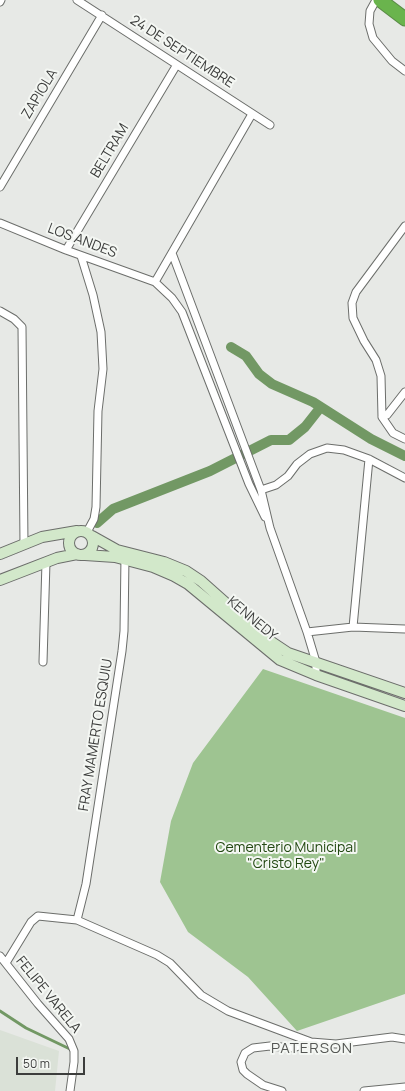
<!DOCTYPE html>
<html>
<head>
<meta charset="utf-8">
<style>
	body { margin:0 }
	#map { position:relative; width:405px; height:1091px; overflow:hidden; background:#e7e9e6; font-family:Manrope,sans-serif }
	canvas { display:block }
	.scale { position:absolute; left:16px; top:1057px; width:69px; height:18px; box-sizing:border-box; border:2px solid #3c3d3c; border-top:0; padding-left:5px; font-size:12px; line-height:14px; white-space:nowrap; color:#3c3d3c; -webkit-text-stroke:3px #f4f7f3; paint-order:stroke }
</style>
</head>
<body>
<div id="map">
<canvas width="405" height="1091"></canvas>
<div class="scale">50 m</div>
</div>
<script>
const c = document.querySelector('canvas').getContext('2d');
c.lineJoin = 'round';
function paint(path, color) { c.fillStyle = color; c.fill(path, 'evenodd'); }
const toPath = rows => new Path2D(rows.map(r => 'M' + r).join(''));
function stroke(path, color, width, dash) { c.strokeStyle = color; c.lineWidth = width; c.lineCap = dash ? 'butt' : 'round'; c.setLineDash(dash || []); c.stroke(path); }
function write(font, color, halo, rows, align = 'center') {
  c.font = font + ' Manrope,sans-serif'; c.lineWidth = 4; c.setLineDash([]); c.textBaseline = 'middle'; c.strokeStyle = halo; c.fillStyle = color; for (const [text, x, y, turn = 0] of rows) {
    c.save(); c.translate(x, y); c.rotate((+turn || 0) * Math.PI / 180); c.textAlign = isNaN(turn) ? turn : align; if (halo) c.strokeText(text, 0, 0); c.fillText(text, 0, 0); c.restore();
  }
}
const built = toPath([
	[0,1030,59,1051,55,1091,0,1091]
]);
const green = toPath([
	[263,669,405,718,405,994,297,1031,248,977,188,932,160,882,171,821,193,763]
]);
const stream = toPath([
	[0,1011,26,1028,72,1050]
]);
const canal = toPath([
	[231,347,246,356,259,374,272,384,313,402,371,439,405,456],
	[97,523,113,509,210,471,271,440,289,440,305,427,320,408]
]);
const street = toPath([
	[77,0,270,125],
	[376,0,370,11,369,24,373,38,392,61,405,71],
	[0,2,1,0],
	[0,187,102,15],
	[0,223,66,250,155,282,172,298,182,312,249,484,265,517],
	[405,226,356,292,352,303,353,318,364,341,376,360,381,376,382,417,393,433,405,439],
	[66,250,176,66],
	[172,253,261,490,270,528,307,632,316,662,316,675],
	[81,256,93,295,101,332,103,369,98,411,96,507,94,519,87,532],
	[155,282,252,114],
	[0,311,14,319,22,327,24,545],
	[382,417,387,415,405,392],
	[261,490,276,485,288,476,297,464,310,454,327,448,344,450,369,459,405,478],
	[353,627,369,459],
	[307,632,353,627,405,629],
	[43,662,46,562],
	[77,920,86,884,122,651,124,631,125,556],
	[0,956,38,1004,69,1039,74,1051,74,1062,70,1091],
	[6,963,31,922,38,916,77,920,157,955,170,963,201,995,228,1011,311,1042,336,1044,392,1037,405,1039],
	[282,1091,263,1085,247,1074,243,1070,241,1062,245,1053,253,1048,270,1046,293,1048,311,1042],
	[364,1091,405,1087]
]);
const secondary = toPath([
	'69 543a12 12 0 1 1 24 0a12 12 0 1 1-24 0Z',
	[92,536,117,550,164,562,186,571,201,581,264,637,288,653,405,693],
	[0,554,42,537,77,531],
	[85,555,115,557,153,567,174,576,188,584,280,660,316,675,405,706],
	[0,580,57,558,77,554]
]);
const highway = toPath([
	[380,0,405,19]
]);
const streetNames = [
	["24 DE SEPTIEMBRE",182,52,33],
	["ZAPIOLA",40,94,-59],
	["BELTRAM",110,151,-59],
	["LOS ANDES",82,241,21],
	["KENNEDY",252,619,40],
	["FRAY MAMERTO ESQUIU",96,735,-81],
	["FELIPE VARELA",48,995,51]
];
const parkNames = [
	["Cementerio Municipal",286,848],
	["\"Cristo Rey\"",286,864]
];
const neighbourhoodNames = [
	["PATERSON",312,1049]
];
paint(built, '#dae1d7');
paint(green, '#9ec491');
stroke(stream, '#729864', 3);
stroke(canal, '#729864', 10);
stroke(street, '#6c6e6b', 9);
stroke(secondary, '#6c6e6b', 12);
stroke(highway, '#5a8a47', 15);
stroke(street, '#fff', 7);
stroke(secondary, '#d2e8ca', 10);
stroke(highway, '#6ab44d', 13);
write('14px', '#3c3d3c', '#f4f7f3', streetNames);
write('14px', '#224811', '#f4f7f3', parkNames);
c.letterSpacing = '1px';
write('15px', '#555754', '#f4f7f3', neighbourhoodNames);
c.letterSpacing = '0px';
</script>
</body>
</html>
